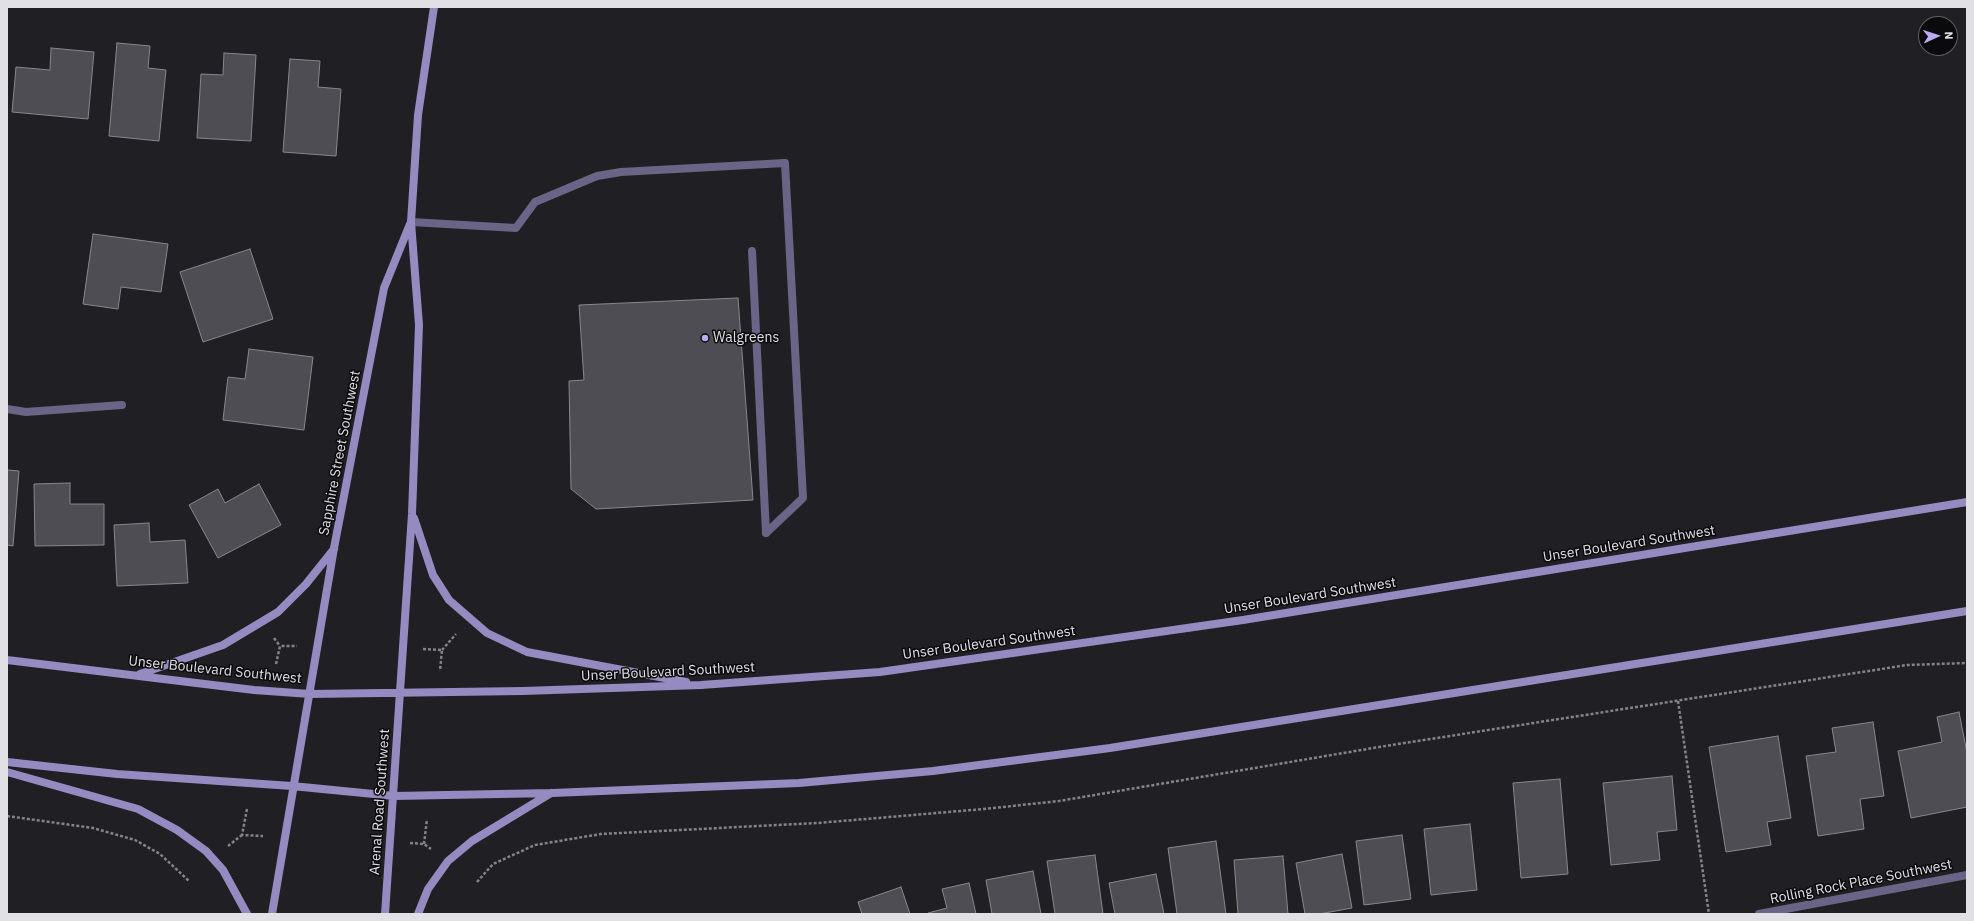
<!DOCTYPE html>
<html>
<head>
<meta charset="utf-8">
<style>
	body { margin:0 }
	#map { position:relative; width:1974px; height:921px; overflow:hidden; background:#201f24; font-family:"IBM Plex Sans",sans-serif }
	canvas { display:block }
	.frame { position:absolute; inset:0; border:8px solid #e1e0e4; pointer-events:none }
	.north { position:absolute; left:1918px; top:16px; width:40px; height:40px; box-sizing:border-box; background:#0a090c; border:1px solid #605f62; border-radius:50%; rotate:87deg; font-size:11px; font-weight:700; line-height:16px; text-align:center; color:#e1e0e4 }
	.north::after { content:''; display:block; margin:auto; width:14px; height:18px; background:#baaaf6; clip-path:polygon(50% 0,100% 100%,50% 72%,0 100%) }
</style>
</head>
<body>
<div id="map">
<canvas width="1974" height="921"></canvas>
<div class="frame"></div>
<div class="north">N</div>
</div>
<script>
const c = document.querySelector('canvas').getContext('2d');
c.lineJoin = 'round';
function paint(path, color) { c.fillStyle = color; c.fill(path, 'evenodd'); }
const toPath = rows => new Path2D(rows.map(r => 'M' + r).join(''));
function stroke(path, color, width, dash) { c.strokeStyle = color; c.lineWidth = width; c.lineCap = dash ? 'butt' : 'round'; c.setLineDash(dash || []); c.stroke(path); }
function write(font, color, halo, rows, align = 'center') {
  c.font = font + ' "IBM Plex Sans",sans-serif'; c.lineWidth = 3; c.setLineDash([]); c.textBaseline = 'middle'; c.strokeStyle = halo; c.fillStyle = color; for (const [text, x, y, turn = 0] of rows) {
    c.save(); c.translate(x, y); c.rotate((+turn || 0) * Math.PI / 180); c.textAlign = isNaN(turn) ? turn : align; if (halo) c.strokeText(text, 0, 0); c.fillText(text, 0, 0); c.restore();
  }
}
const building = toPath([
	[117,43,150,46,148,68,166,70,159,141,109,136,117,43],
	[51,48,94,52,88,119,12,112,16,67,50,70,51,48],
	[224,53,256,55,251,141,197,138,201,74,223,75,224,53],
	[290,59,320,61,318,87,341,89,336,156,283,152,290,59],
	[93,234,168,244,161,292,121,287,118,309,83,304,93,234],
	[250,249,273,319,203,342,180,272,250,249],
	[738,298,753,500,596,509,571,489,569,381,584,380,579,305,738,298],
	[249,349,313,357,304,430,223,420,228,377,245,379,249,349],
	[7,470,19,471,13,546,7,545,7,470],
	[70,483,70,504,104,504,104,545,35,546,34,484,70,483],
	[259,484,281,525,218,558,189,505,218,489,225,503,259,484],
	[149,523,150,542,185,540,188,583,117,586,114,525,149,523],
	[1959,712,1967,753,1967,807,1911,818,1898,751,1942,742,1937,717,1959,712],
	[1873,722,1884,796,1860,799,1864,829,1818,836,1806,756,1836,752,1832,728,1873,722],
	[1778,736,1791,818,1767,822,1771,845,1726,852,1709,747,1778,736],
	[1672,776,1677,830,1657,832,1660,860,1611,865,1603,783,1672,776],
	[1560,779,1568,874,1521,878,1513,783,1560,779],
	[1470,824,1477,890,1431,895,1424,829,1470,824],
	[1402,835,1411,899,1364,905,1356,841,1402,835],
	[1216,841,1226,914,1177,914,1168,848,1216,841],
	[1342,854,1352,908,1319,914,1305,914,1296,863,1342,854],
	[1095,855,1103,914,1055,914,1047,861,1095,855],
	[1283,856,1288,914,1238,914,1234,860,1283,856],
	[1033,871,1041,914,992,914,986,880,1033,871],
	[1156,874,1164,914,1115,914,1109,883,1156,874],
	[969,883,976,914,928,914,928,913,947,908,942,889,969,883],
	[901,887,910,914,862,914,858,902,901,887]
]);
const path = toPath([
	[274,638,280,646],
	[423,649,442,650,440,671],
	[442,650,456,634],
	[276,664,280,646,297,646],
	[1678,701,1709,914],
	[247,809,242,835,263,836],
	[7,816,93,828,135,840,160,854,189,881],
	[410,843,424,844,431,849],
	[424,844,427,819],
	[228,846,242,835],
	[477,882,493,864,535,845,601,834,818,823,984,809,1059,801,1379,747,1907,665,1967,663]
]);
const lane = toPath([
	[752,251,766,533]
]);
const street = toPath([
	[411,222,516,228,535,202,597,176,621,172,785,163,803,498,766,533],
	[7,409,26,412,122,405],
	[1759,914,1967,875]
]);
const secondary = toPath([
	[414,518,433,575,449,600,487,633,527,652,686,682],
	[7,660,254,690,310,694,523,691,701,685,880,672,1243,620,1967,502],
	[140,674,223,645,278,612,306,584,334,549],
	[7,762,117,774,292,786,394,796,552,793,799,783,933,771,1110,748,1967,611],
	[7,772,138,809,177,830,206,851,223,870,247,914],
	[272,914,334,548,384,288,410,224],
	[385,914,412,514,419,325,411,222,418,115,434,7],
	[418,914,428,889,448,861,472,841,551,793]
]);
const markers = [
	[705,338,4,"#baaaf6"]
];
const poiNames = [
	["Walgreens",713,338]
];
const streetNames = [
	["Sapphire Street Southwest",340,453,-79],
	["Unser Boulevard Southwest",1629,544,-9],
	["Unser Boulevard Southwest",1310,596,-9],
	["Unser Boulevard Southwest",989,643,-8],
	["Unser Boulevard Southwest",215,670,6],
	["Unser Boulevard Southwest",668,672,-3],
	["Arenal Road Southwest",380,802,-86],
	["Rolling Rock Place Southwest",1861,882,-11]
];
paint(building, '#4e4d53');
stroke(building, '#88878e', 1);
stroke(path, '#848387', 2.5, [3, 2]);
stroke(lane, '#6a6486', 8);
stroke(street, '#6a6486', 8);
stroke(secondary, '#958bc0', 8);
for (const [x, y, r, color] of markers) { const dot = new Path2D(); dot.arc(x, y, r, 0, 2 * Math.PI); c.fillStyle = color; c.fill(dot); stroke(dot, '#0a090c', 1.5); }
write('14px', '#e1e0e4', '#0a090c', poiNames, 'left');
write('14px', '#e1e0e4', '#0a090c', streetNames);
</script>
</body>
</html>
